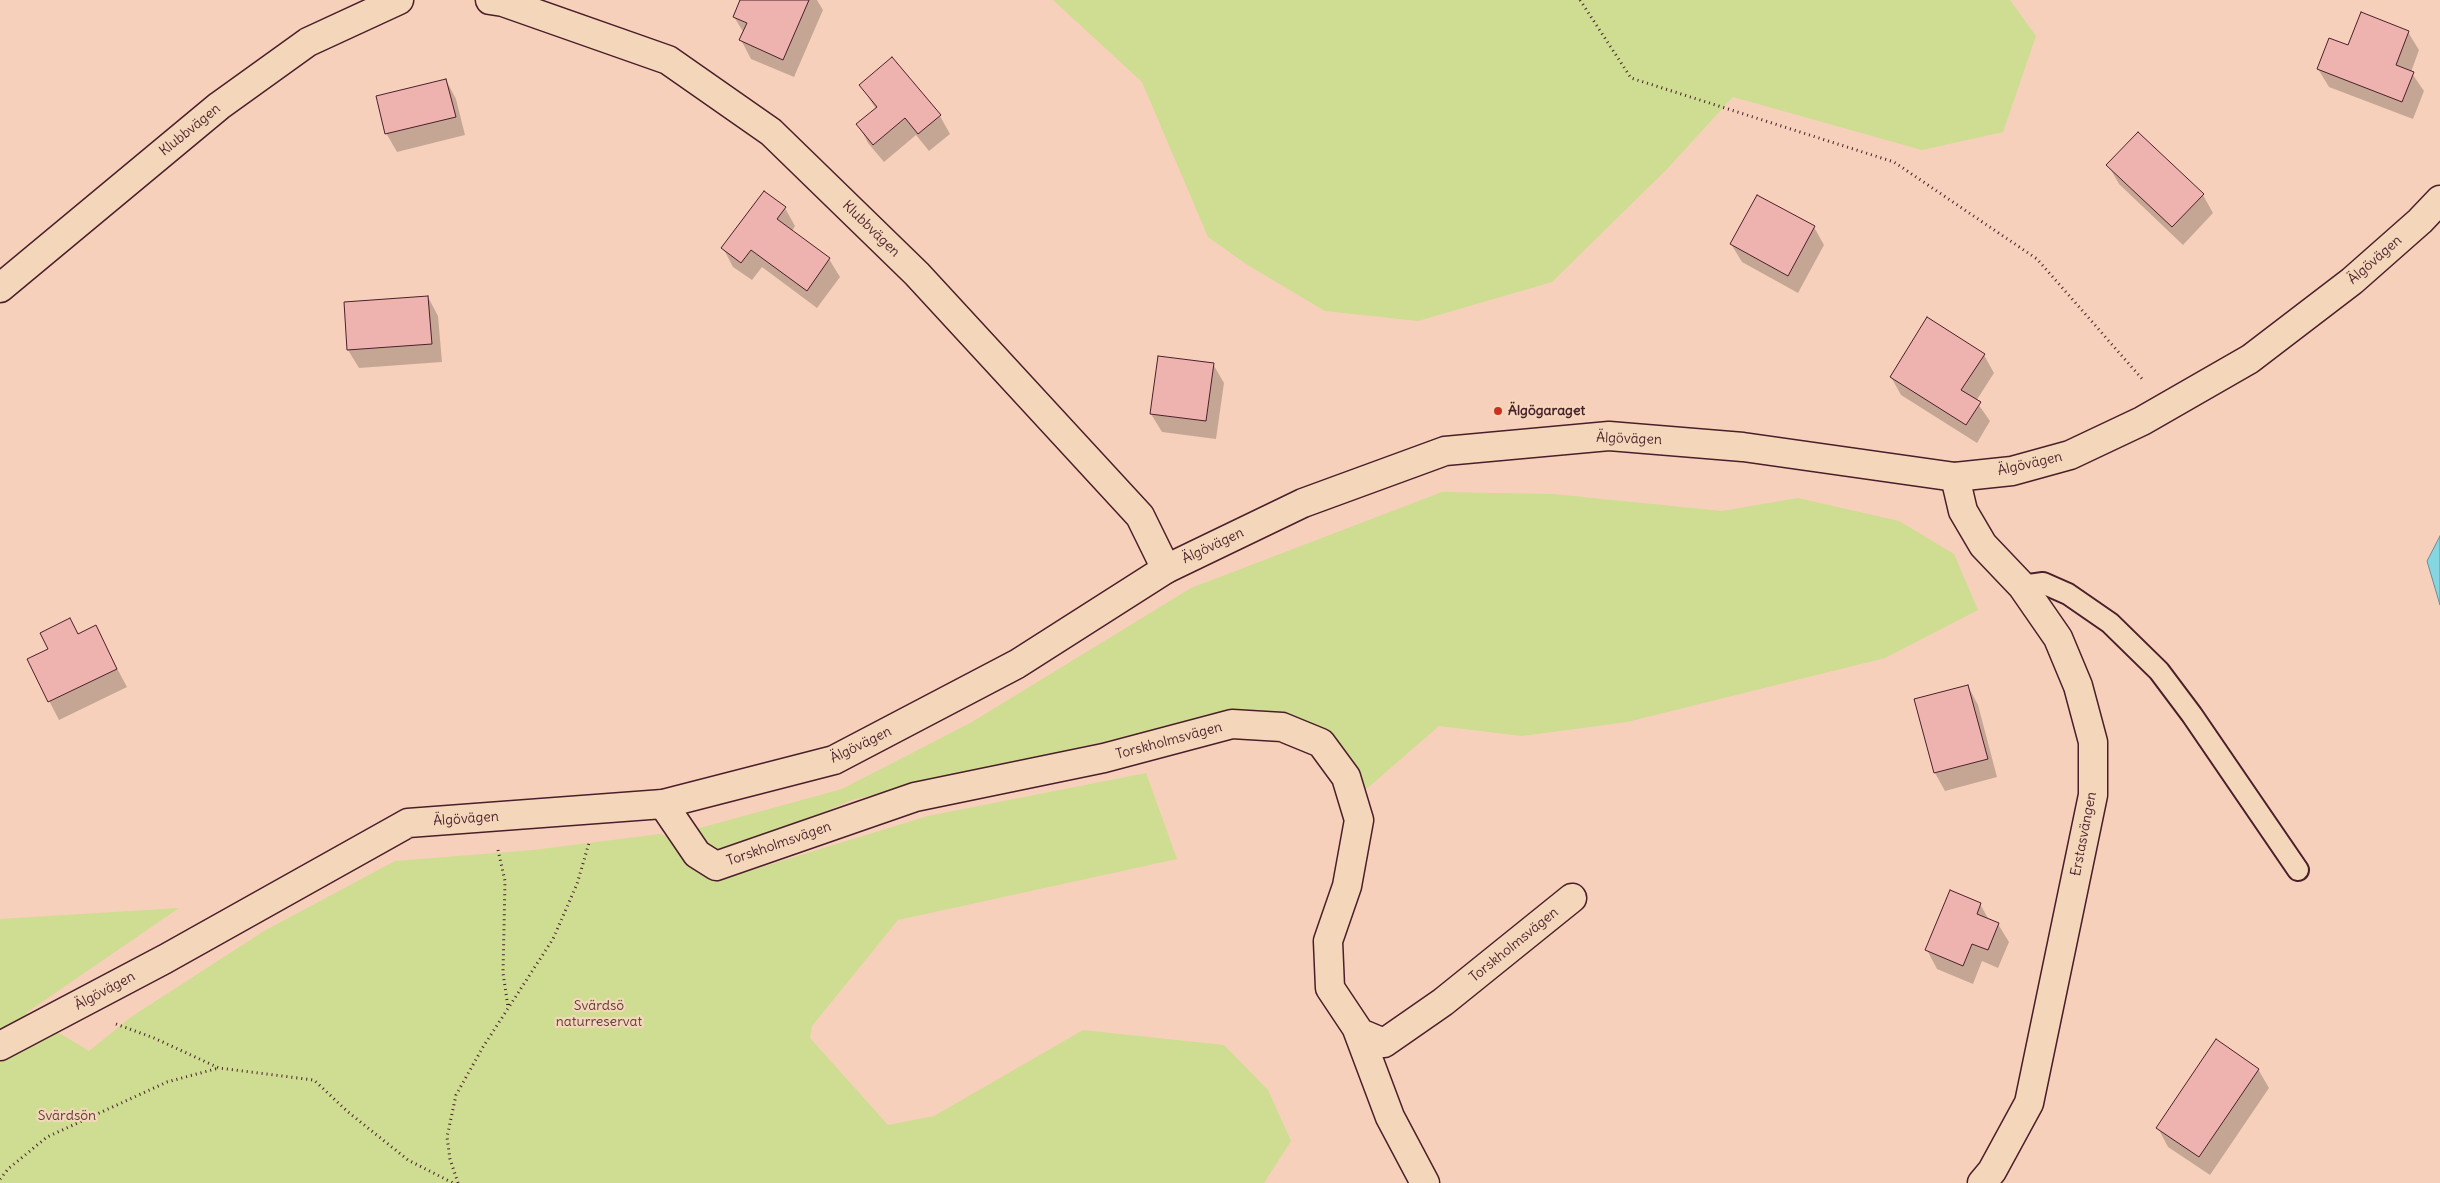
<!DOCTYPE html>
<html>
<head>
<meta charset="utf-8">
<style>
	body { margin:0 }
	canvas { display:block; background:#f6d0ba }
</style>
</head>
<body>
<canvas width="2440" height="1183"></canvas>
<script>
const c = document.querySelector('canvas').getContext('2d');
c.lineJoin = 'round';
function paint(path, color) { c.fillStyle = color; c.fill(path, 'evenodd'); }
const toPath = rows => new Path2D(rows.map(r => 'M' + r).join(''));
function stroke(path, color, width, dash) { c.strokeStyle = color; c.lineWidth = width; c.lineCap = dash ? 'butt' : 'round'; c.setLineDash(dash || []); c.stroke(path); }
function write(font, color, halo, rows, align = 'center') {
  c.font = font + ' Delius,sans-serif'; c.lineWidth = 4.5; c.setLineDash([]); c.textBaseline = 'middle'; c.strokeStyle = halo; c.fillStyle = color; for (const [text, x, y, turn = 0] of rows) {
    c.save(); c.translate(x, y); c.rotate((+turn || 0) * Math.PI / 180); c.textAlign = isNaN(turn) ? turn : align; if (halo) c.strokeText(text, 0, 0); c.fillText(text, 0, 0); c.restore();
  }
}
const green = toPath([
	[1053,0,2010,0,2036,36,2003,132,1922,150,1733,97,1666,170,1552,282,1418,321,1325,311,1246,264,1208,237,1142,82],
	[1442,492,1553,494,1722,511,1798,498,1899,521,1954,554,1978,610,1885,658,1627,722,1522,736,1439,726,1364,791,1341,756,1232,712,852,800,787,828,730,848,710,851,689,831,842,789,972,722,1191,588],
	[1146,773,1177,859,898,920,812,1026,810,1038,888,1125,934,1116,1083,1030,1224,1045,1268,1090,1291,1141,1264,1183,0,1183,0,919,179,908,26,1013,89,1051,131,1017,264,931,395,861,533,850,660,834,708,852,729,877,928,816]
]);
const water = toPath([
	[2440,536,2440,605,2427,561,2440,536]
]);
const shadow = toPath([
	[741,0,817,0,823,10,794,77,751,59,741,40,744,33,734,17],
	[2408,32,2419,50,2411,72,2424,91,2413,119,2329,87,2318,69],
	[446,80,456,99,465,135,397,152,386,133],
	[861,86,940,116,950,134,929,151,916,135,884,162,868,143,858,124,876,109],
	[2108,165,2203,195,2213,213,2183,245,2119,184],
	[785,208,795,226,792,231,829,259,840,277,817,308,762,267,752,280,733,267,723,248],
	[1814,227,1824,245,1798,293,1742,262,1731,244],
	[428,297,438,316,442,362,359,368,348,350,345,303],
	[1984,355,1994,373,1976,401,1990,421,1977,443,1901,395,1891,377],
	[1213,364,1224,383,1216,439,1162,432,1151,414],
	[70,619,79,635,95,627,127,687,59,720,28,660,50,649],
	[1968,686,1978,705,1997,777,1945,791,1935,773,1915,700],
	[1980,904,1989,920,1998,924,2009,942,1998,968,1982,961,1973,984,1937,969,1927,950],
	[2258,1069,2269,1088,2210,1175,2168,1147,2158,1128]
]);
const building = toPath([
	[740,0,809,0,783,60,739,40,747,23,733,17,740,0],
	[2361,12,2409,31,2396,65,2414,72,2402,102,2317,69,2329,38,2348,45,2361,12],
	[892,57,941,115,918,134,905,118,873,145,856,124,877,107,859,85,892,57],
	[446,79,456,117,385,134,376,96,446,79],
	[2138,132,2204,194,2172,227,2106,165,2138,132],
	[764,191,786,207,777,219,830,258,807,291,751,250,741,263,721,248,764,191],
	[1757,195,1815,226,1788,276,1730,244,1757,195],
	[428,296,432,344,347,350,344,302,428,296],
	[1927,317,1985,354,1961,390,1981,402,1966,425,1890,377,1927,317],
	[1158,356,1214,363,1206,421,1150,414,1158,356],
	[70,618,78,634,96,625,117,669,48,702,27,659,48,649,40,633,70,618],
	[1968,685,1988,759,1934,773,1914,699,1968,685],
	[1950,890,1981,903,1977,914,1999,923,1988,950,1972,944,1963,966,1925,950,1950,890],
	[2216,1039,2259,1069,2199,1157,2156,1128,2216,1039]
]);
const path = toPath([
	[1580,0,1631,78,1894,162,2037,259,2144,381],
	[498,850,505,881,503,973,508,1007],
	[116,1024,154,1038,219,1068,314,1080,348,1112,408,1160,453,1183],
	[0,1179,8,1169,47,1137,167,1082,219,1068],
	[458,1183,450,1159,447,1137,456,1095,483,1047,553,939,577,884,589,843]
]);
const lane = toPath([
	[2022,586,2043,583,2068,594,2110,623,2159,671,2192,715,2298,870]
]);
const street = toPath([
	[490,0,503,2,668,60,771,132,917,274,1140,516,1166,569],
	[0,288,219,106,308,42,399,0],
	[1955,477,1963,511,1983,545,2022,586,2058,638,2078,686,2093,742,2093,795,2029,1103,1992,1171,1982,1183],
	[663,804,697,854,716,866,915,797,1104,758,1232,724,1282,727,1321,743,1346,777,1359,820,1347,886,1328,941,1330,988,1360,1033,1384,1043,1443,1002,1572,898],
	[1357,1029,1390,1117,1425,1183]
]);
const secondary = toPath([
	[0,1046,165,959,408,823,663,804,834,760,1017,664,1166,569,1303,503,1445,451,1609,436,1743,447,1955,477,2012,471,2070,455,2142,421,2250,359,2352,281,2420,221,2440,200]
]);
const markers = [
	[1498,411,5,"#c8321e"]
];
const streetNames = [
	["Klubbvägen",190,130,-39],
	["Klubbvägen",871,229,44],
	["Älgövägen",2375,260,-41],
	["Älgövägen",1629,439,2],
	["Älgövägen",2030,464,-13],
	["Älgövägen",1213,546,-25],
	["Torskholmsvägen",1169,741,-15],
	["Älgövägen",861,745,-26],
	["Älgövägen",466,819,-4],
	["Erstasvängen",2084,834,-79],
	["Torskholmsvägen",779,844,-19],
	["Torskholmsvägen",1514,945,-39],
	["Älgövägen",105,991,-28]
];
const poiNames = [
	["Älgögaraget",1508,411]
];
const parkNames = [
	["Svärdsö",599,1006],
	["naturreservat",599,1022],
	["Svärdsön",67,1116]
];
paint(green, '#cedd91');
paint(water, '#86d6e2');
stroke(water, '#6e8d99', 1);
paint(shadow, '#0003');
paint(building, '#eeb3af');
stroke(building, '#4a1f2b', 1);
stroke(lane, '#4a1f2b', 24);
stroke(street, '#4a1f2b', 31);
stroke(secondary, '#4a1f2b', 31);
stroke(path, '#4a1f2b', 3, [1, 4]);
stroke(lane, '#f4d7ba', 20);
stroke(street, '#f4d7ba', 28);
stroke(secondary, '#f4d7ba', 28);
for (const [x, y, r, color] of markers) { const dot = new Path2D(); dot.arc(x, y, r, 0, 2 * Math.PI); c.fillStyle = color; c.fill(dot); stroke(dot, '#f4d7ba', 2); }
write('14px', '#4a1f2b', '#f4d7ba', streetNames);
write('bold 14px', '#4a1f2b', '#f4d7ba', poiNames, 'left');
write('14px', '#5e3c3a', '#f4d7ba', parkNames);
</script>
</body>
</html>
